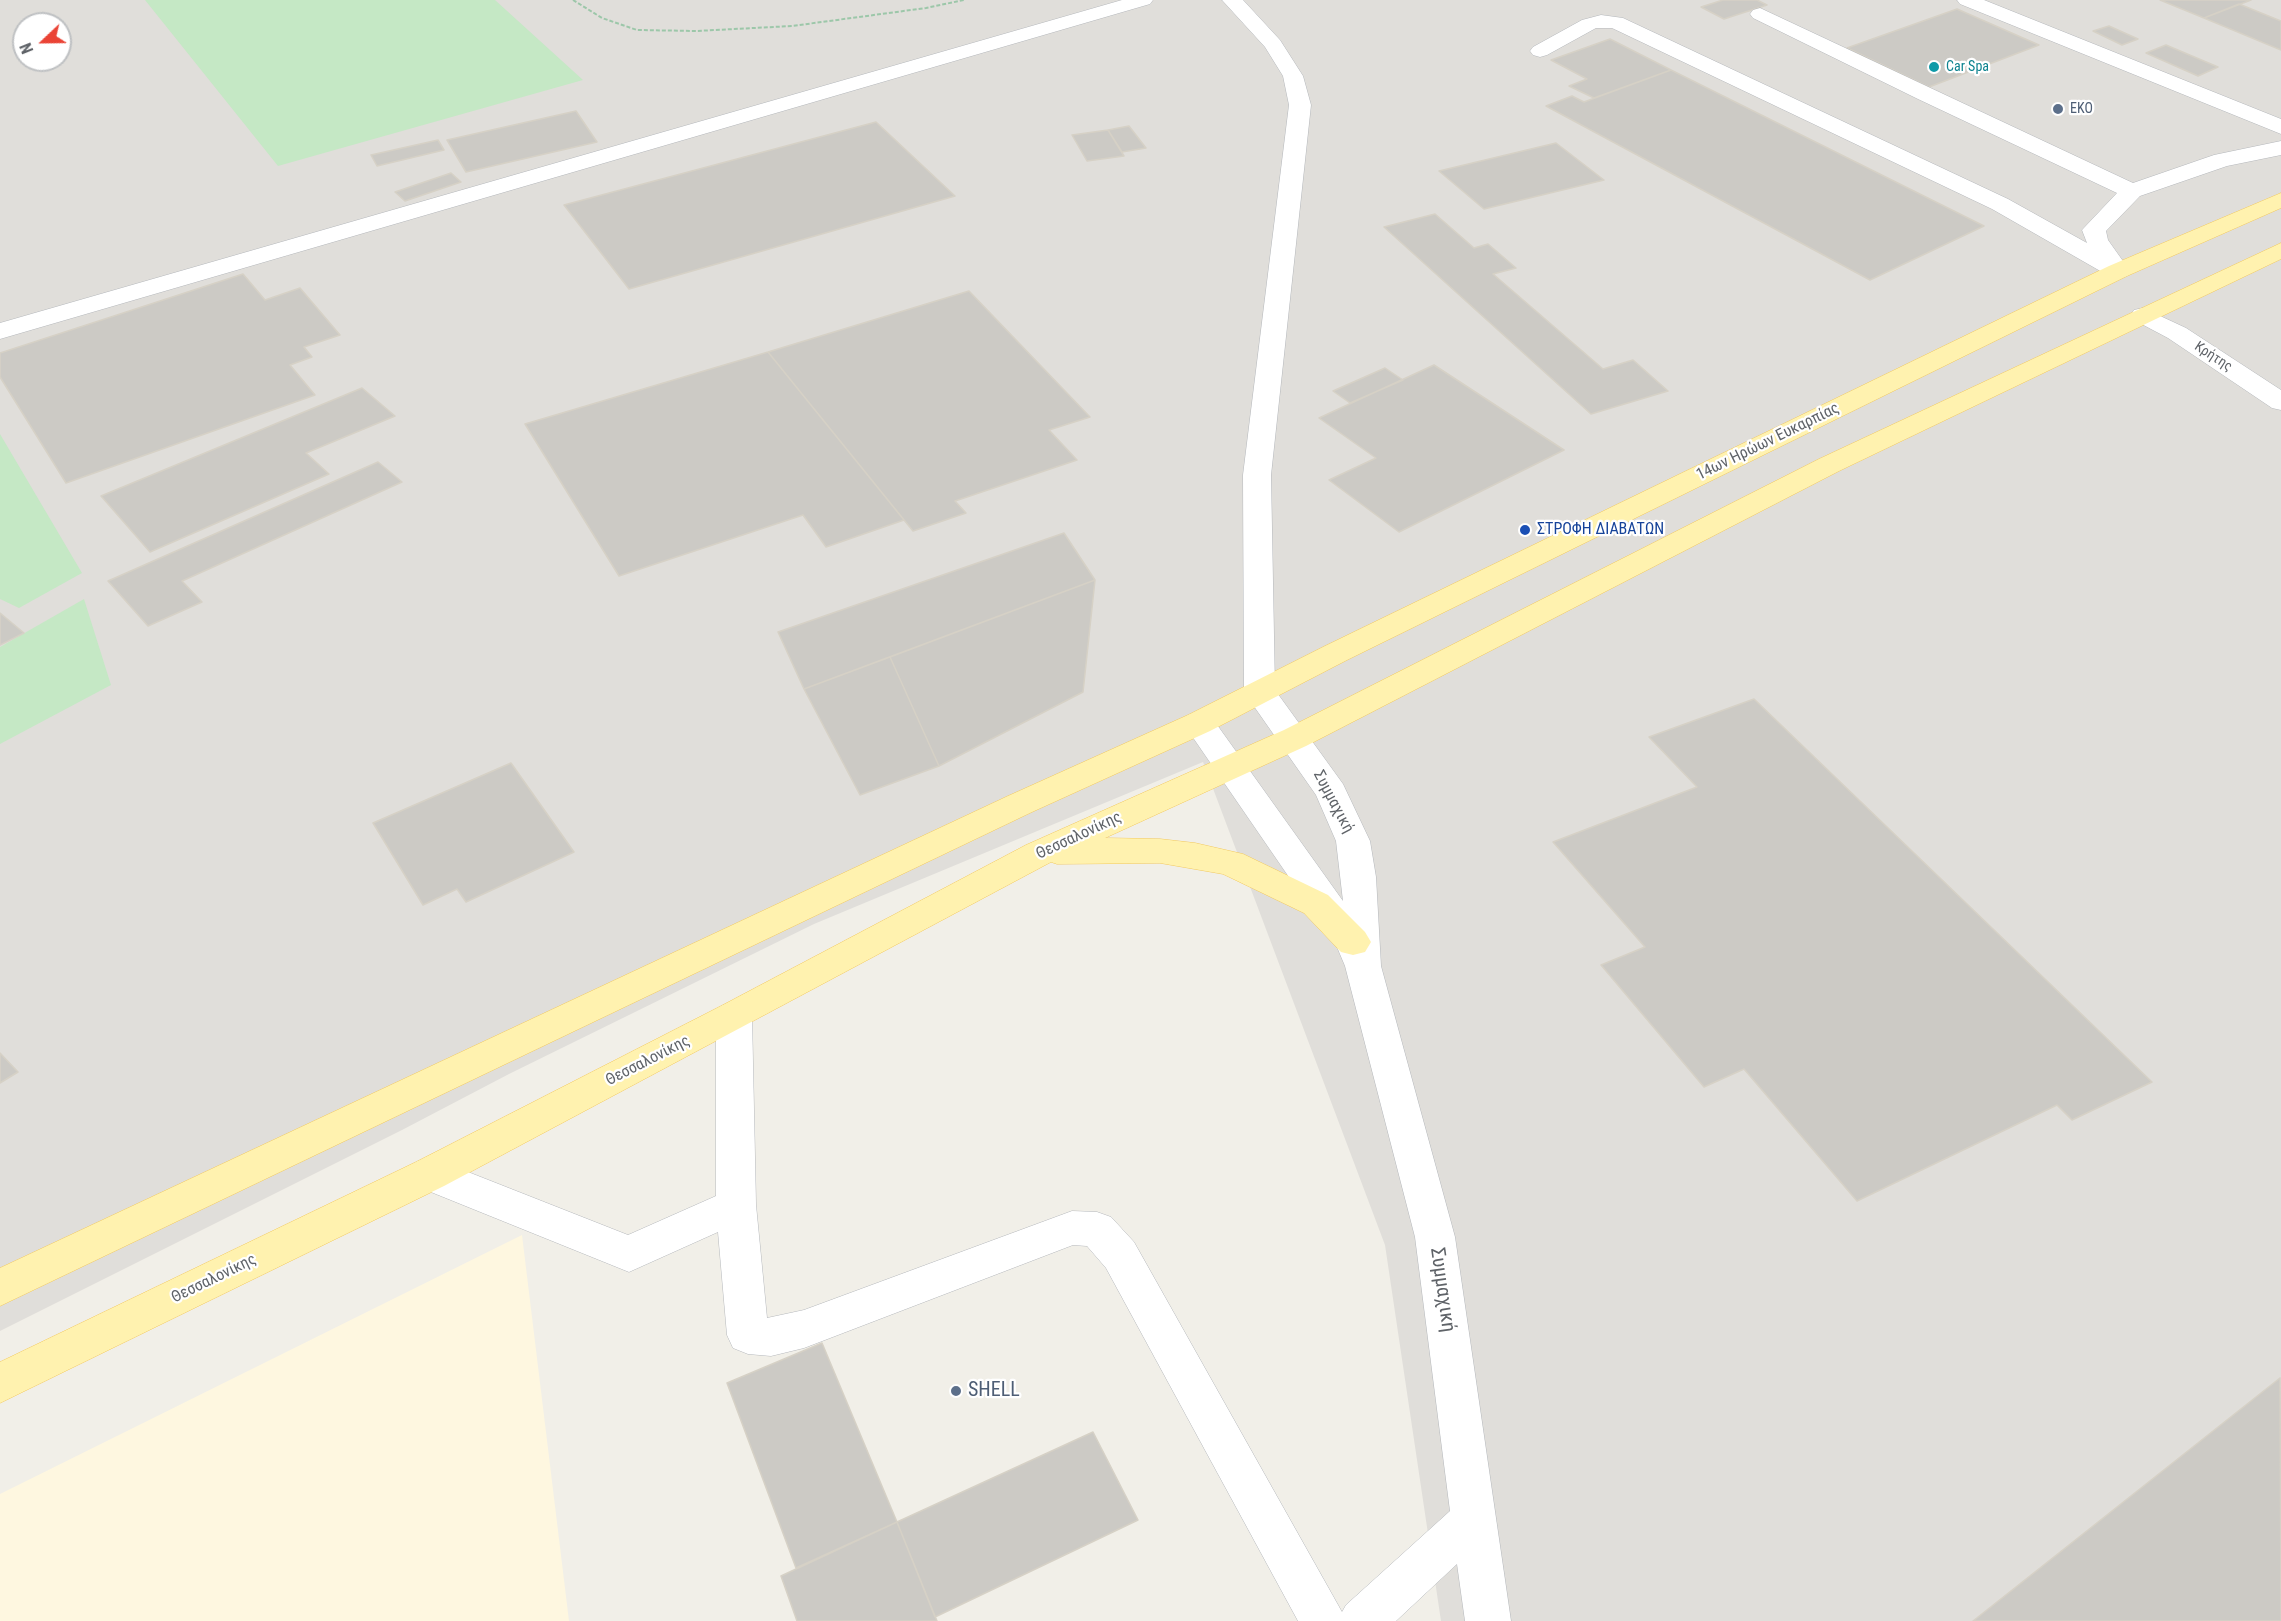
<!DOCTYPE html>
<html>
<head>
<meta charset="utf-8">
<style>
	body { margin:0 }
	#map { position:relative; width:2281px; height:1621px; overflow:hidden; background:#f1efe8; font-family:"Roboto Condensed",sans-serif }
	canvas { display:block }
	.north { position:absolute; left:12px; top:12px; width:60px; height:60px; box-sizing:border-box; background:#fff; border:2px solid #bfc1c3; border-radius:50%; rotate:248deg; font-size:16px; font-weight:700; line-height:24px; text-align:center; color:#5f6368 }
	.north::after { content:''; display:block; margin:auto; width:21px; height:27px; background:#ea4335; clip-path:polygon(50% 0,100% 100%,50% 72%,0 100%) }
</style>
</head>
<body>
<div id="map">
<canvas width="2281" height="1621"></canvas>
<div class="north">N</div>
</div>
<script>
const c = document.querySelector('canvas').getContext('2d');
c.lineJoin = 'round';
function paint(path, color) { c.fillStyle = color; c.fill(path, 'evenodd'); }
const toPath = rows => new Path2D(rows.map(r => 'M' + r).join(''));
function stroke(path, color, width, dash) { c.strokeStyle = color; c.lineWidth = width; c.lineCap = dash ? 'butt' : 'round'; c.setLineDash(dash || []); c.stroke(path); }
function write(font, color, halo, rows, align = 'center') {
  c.font = font + ' "Roboto Condensed",sans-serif'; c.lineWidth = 4.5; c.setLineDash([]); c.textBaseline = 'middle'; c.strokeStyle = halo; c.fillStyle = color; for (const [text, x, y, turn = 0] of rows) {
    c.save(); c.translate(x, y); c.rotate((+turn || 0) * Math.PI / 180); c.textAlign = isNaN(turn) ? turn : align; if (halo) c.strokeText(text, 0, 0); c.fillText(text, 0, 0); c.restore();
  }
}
const commercial = toPath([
	[522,1235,569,1621,0,1621,0,1494]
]);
const industrial = toPath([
	[0,0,2281,0,2281,1621,1441,1621,1385,1245,1203,762,814,924,509,1074,402,1130,0,1331],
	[24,24,60,24,60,60,24,60]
]);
const green = toPath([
	[145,0,495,0,583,80,278,166],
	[0,434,82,573,19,608,0,599],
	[84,599,111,685,0,744,0,647]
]);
const building = toPath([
	[1723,0,1757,0,1767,5,1724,19,1701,7,1723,0],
	[2160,0,2251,0,2204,18,2160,0],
	[2239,4,2281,21,2281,50,2204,18,2239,4],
	[1957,9,2039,45,1929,87,1847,48,1957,9],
	[2109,26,2138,39,2122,45,2093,31,2109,26],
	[1610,39,1671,70,1594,98,1569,86,1587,79,1551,60,1610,39],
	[2166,45,2218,67,2198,76,2146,53,2166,45],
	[1671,70,1984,226,1870,280,1546,106,1572,96,1584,102,1671,70],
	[576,111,597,142,466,172,447,140,576,111],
	[876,122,955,196,629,289,564,205,876,122],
	[1129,126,1146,148,1122,152,1108,130,1129,126],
	[1108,130,1124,156,1087,161,1072,135,1108,130],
	[438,140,444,150,377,166,371,155,438,140],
	[1556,143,1604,180,1484,209,1439,171,1556,143],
	[451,173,461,182,405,201,395,192,451,173],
	[1435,214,1474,248,1488,244,1516,268,1493,274,1603,369,1633,360,1668,391,1591,414,1384,227,1435,214],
	[243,274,265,300,300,288,340,335,304,347,312,357,290,365,315,395,66,483,0,377,0,353,243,274],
	[969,291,1090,417,1049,430,1077,460,955,501,966,513,913,531,768,352,969,291],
	[768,352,904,520,826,547,803,515,619,576,525,424,768,352],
	[1434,365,1564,450,1399,532,1329,480,1376,458,1319,418,1434,365],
	[1385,368,1403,380,1350,403,1333,391,1385,368],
	[362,388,395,416,306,453,329,474,150,552,101,496,362,388],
	[378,462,402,482,182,581,202,602,148,626,108,581,378,462],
	[1064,533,1095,580,804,689,778,632,1064,533],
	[1095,580,1083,692,939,766,890,657,1095,580],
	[0,613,24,633,0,645,0,613],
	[890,657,939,766,860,795,804,689,890,657],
	[1754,699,2152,1082,2072,1120,2057,1105,1857,1201,1744,1069,1704,1087,1601,965,1645,947,1553,842,1697,787,1649,737,1754,699],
	[511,763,574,852,466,902,457,889,423,905,373,823,511,763],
	[0,1053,18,1072,0,1083,0,1053],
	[822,1343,897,1522,796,1568,727,1383,822,1343],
	[2280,1378,2281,1621,1973,1621,2280,1378],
	[1093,1432,1138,1520,935,1617,897,1522,1093,1432],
	[897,1522,937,1621,797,1621,781,1576,897,1522]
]);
const path = toPath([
	[573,0,602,18,637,30,696,31,792,26,926,8,964,0]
]);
const minor = toPath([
	[1122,0,1153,0,1150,4,0,339,0,323,1122,0],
	[1222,0,1243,0,1280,40,1303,76,1311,105,1271,475,1275,690,1343,784,1370,841,1376,877,1381,966,1455,1237,1511,1621,1465,1621,1457,1564,1396,1621,1298,1621,1106,1268,1087,1246,1073,1245,804,1348,771,1356,748,1354,733,1348,727,1335,718,1232,629,1272,416,1186,410,1174,416,1162,430,1157,628,1235,716,1196,716,1016,721,1006,734,1002,747,1006,752,1016,756,1205,767,1318,804,1310,1072,1211,1097,1212,1111,1217,1134,1242,1342,1612,1346,1605,1450,1511,1415,1237,1345,966,1337,947,1183,723,1188,715,1199,712,1210,715,1343,901,1336,841,1316,795,1244,692,1243,475,1289,105,1283,76,1265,47,1222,0],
	[1957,0,1984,0,2281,119,2281,134,1960,4,1957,0],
	[1760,8,2133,183,2214,155,2281,141,2281,155,2227,166,2140,196,2106,231,2108,240,2130,271,2127,276,2118,278,2109,276,1992,209,1612,28,1596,28,1547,55,1540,57,1533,55,1530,51,1533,47,1582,20,1601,15,1623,18,2008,199,2087,243,2082,230,2117,193,1918,99,1753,18,1750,14,1753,10,1760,8],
	[2143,308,2186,328,2281,390,2281,410,2272,408,2168,338,2134,320,2131,315,2134,310,2143,308]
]);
const major = toPath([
	[2281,193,2281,208,2127,276,1347,660,1210,731,1032,812,0,1306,0,1268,1008,796,1188,715,1325,646,2109,266,2281,193],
	[2281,243,2281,259,1839,471,1306,746,1105,838,1160,839,1195,843,1243,854,1328,895,1365,932,1371,942,1365,952,1353,955,1341,952,1304,913,1223,874,1160,863,1057,864,1051,862,444,1186,0,1403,0,1362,416,1162,721,1006,1026,845,1284,730,1819,459,2281,243]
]);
const markers = [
	[1934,67,6,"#0f9aa8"],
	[2058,109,6,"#5c6f8a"],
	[1525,530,6,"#1a4fb4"],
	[956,1391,6,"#5c6f8a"]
];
const farCulturenames = [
	["Car Spa",1946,67]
];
const farServicenames = [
	["ΕΚΟ",2070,109]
];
const farStreetnames = [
	["Κρήτης",2213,357,33]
];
const streetNames = [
	["14ων Ηρώων Ευκαρπίας",1768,442,-26],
	["Συμμαχική",1333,802,62],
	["Θεσσαλονίκης",1079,836,-25],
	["Θεσσαλονίκης",648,1061,-27],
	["Θεσσαλονίκης",214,1279,-26]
];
const transitNames = [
	["ΣΤΡΟΦΗ ΔΙΑΒΑΤΩΝ",1537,530]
];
const nearStreetnames = [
	["Συμμαχική",1442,1290,82]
];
const nearServicenames = [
	["SHELL",968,1391]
];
paint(commercial, '#fef7e0');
paint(industrial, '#e0deda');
paint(green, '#c5e8c5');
paint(building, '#cccac5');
stroke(building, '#d6d1c6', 1.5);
stroke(minor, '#b5b8bc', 1);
stroke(major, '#f2c960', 1);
stroke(path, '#9cc7a9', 2, [4, 2]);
paint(minor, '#fff');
paint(major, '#fff2af');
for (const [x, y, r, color] of markers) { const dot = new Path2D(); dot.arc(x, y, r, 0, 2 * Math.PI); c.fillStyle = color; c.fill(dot); stroke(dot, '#fff', 2); }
write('14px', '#0d838f', '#fff', farCulturenames, 'left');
write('14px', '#4e5e75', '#fff', farServicenames, 'left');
write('14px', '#5f6368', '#fff', farStreetnames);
write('16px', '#5f6368', '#fff', streetNames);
write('16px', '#164399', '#fff', transitNames, 'left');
write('20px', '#5f6368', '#fff', nearStreetnames);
write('20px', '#4e5e75', '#fff', nearServicenames, 'left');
</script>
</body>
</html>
